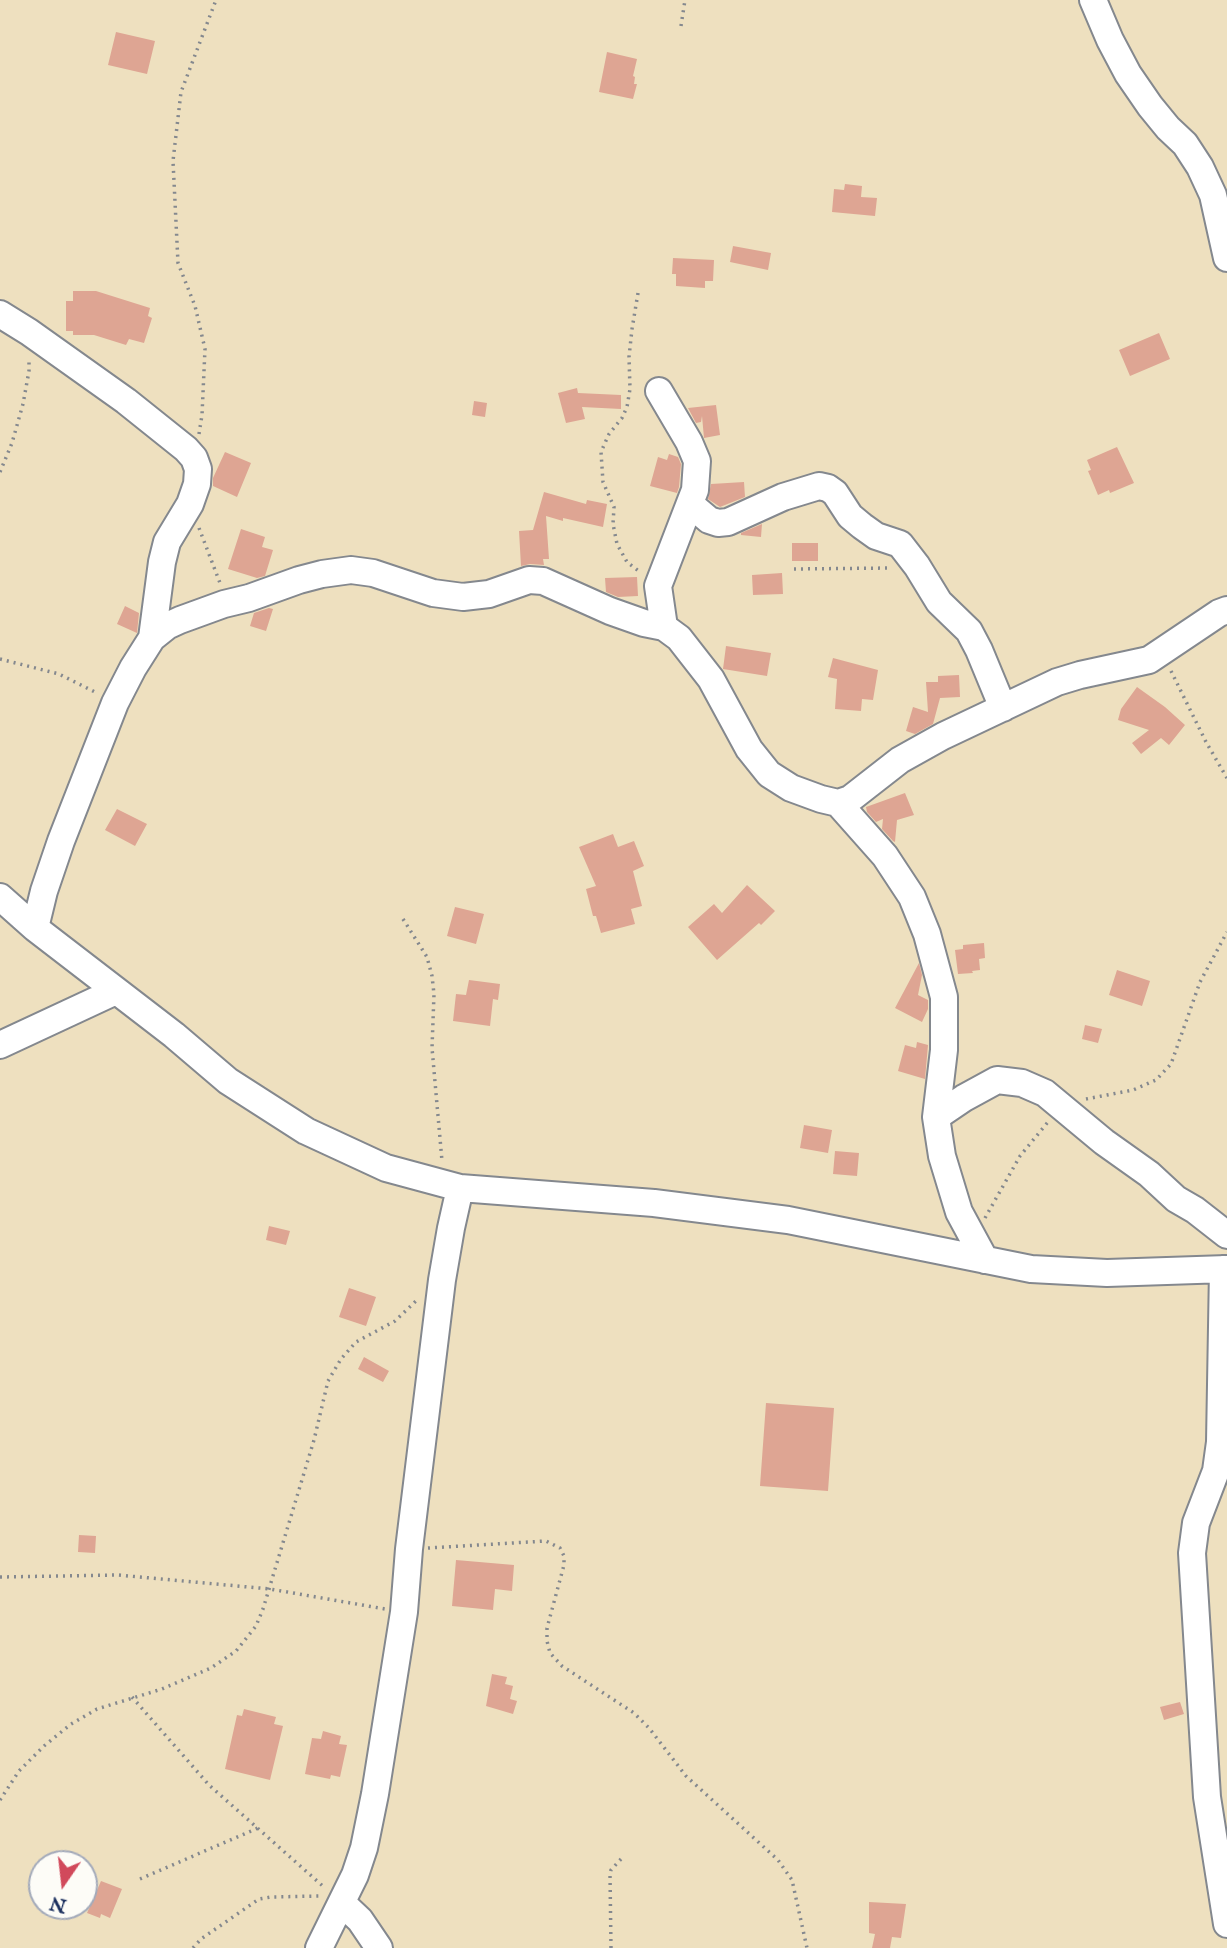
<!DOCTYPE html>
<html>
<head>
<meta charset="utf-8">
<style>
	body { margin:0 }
	#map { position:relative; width:1227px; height:1948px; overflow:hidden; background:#eee0bf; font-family:"IM FELL English",serif }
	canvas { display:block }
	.north { position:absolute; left:28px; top:1850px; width:70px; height:70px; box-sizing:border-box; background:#fdfcf7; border:2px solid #a3aaba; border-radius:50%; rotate:194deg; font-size:19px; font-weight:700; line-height:28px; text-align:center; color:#1b2f5e }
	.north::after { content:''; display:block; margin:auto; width:24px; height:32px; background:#d1495b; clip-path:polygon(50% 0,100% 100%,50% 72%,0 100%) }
</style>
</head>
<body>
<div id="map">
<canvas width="1227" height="1948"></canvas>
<div class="north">N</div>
</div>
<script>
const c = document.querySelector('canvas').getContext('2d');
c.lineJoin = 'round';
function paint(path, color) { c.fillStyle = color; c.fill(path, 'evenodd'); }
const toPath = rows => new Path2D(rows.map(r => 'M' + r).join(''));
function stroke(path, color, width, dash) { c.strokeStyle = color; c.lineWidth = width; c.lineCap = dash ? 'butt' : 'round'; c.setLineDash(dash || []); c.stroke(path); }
const building = toPath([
	[116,32,155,41,147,74,108,65],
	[607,52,637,59,633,76,635,77,634,84,637,84,633,99,599,92],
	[845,184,862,186,861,197,877,198,875,216,832,212,834,189,844,190],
	[733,246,771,253,768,270,730,262],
	[673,258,714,260,713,281,705,281,705,288,676,286,676,274,672,274],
	[73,291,96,291,150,308,148,316,152,318,144,343,129,339,126,345,94,335,73,335,73,331,66,331,66,301,73,301],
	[1159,333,1170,359,1130,376,1119,350],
	[577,388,578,393,621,395,621,409,582,407,585,419,566,423,558,393],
	[474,401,487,403,485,417,472,415],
	[716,405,720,435,704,438,702,416,701,422,696,423,688,408],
	[1117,447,1134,483,1110,493,1109,490,1098,495,1088,471,1091,470,1087,460],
	[225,452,251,463,237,497,213,486,213,478],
	[669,454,678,457,681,464,679,487,677,493,650,486,658,457,667,460],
	[744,482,745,497,720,507,708,499,711,484],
	[544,492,586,504,587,500,607,504,603,527,563,518,563,521,546,516,549,559,543,559,544,565,530,564,521,566,519,531,533,530],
	[762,524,761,537,741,535,741,533],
	[241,529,265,537,262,547,273,550,265,576,257,578,228,569],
	[792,543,818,543,818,561,792,561],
	[782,573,783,594,753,595,752,575],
	[637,577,638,596,618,597,606,592,605,578],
	[125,606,139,613,137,633,117,624],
	[269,608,273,609,266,631,250,626,254,613],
	[726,646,771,653,767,676,723,669],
	[833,658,878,670,873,700,862,699,861,711,835,709,837,679,828,677],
	[959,675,960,697,940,698,933,724,915,734,906,731,913,707,928,712,926,682,938,682,938,676],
	[1137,687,1165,707,1185,725,1169,745,1161,738,1141,754,1132,743,1149,730,1118,720,1121,709],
	[905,793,914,815,897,820,895,842,893,841,882,829,883,819,876,822,867,812,866,807],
	[117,809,147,824,135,846,105,830],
	[613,834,618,847,634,841,644,866,633,871,642,906,631,909,635,924,601,933,596,916,593,916,586,889,596,886,579,847],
	[747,885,775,911,761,925,759,923,717,960,688,927,714,904,722,913],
	[455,907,484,914,476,944,447,936],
	[984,943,985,958,979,959,980,970,972,971,973,973,958,974,955,950,963,949,963,945],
	[919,963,922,975,918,995,928,1000,928,1009,922,1022,895,1008],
	[1117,970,1150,981,1142,1006,1109,995],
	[469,980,500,984,498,1000,493,999,490,1026,453,1021,456,994,466,995],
	[1085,1025,1102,1029,1098,1043,1082,1039],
	[917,1042,928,1045,925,1079,898,1071,905,1045,916,1048],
	[804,1125,832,1130,828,1153,800,1148],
	[835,1151,859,1153,857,1176,833,1174],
	[269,1226,290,1231,286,1245,266,1240],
	[349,1288,376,1297,366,1326,339,1317],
	[364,1357,389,1371,383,1382,358,1369],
	[766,1403,834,1408,828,1491,760,1486],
	[79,1535,96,1536,95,1553,78,1552],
	[456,1560,514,1565,512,1591,495,1589,493,1610,452,1606],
	[492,1674,507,1677,505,1684,513,1686,510,1699,517,1701,513,1714,486,1706],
	[1180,1702,1184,1714,1164,1720,1160,1707],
	[244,1709,276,1717,274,1724,283,1726,270,1780,225,1769,237,1715,242,1716],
	[323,1731,341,1736,339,1744,347,1745,340,1777,331,1775,330,1779,305,1774,312,1738,321,1739],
	[101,1881,122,1889,110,1918,101,1914,100,1918,87,1913],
	[869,1902,906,1904,901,1938,892,1937,890,1948,872,1948,875,1934,869,1933]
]);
const path = toPath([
	[681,26,685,0],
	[638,293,632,329,629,357,630,389,627,407,622,418,609,434,601,452,603,482,614,507,613,524,617,544,627,562,640,572],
	[199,434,202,415,205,349,195,306,178,263,173,161,181,92,216,0],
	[0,472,12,443,23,404,29,371,29,359],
	[199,528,220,583],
	[794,569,891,568],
	[0,659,59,674,97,693],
	[1171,671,1206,742,1227,778],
	[403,919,427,957,432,976,434,994,432,1048,442,1161],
	[1086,1099,1133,1090,1156,1080,1171,1064,1200,982,1227,932],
	[985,1218,1020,1156,1048,1122],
	[428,1548,546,1541,560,1548,564,1556,564,1565,547,1628,547,1641,550,1653,562,1666,634,1713,649,1728,686,1776,778,1860,792,1880,807,1948],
	[0,1577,118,1575,270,1589,385,1609],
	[132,1697,209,1785,325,1888],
	[0,1800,19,1771,44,1746,71,1724,97,1709,162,1689,211,1668,236,1651,256,1626,263,1609,314,1440,328,1381,341,1359,356,1342,395,1321,418,1299],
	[140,1879,258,1828],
	[193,1948,201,1939,259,1899,271,1897,321,1896],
	[611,1948,610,1874,611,1870,621,1859]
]);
const minor = toPath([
	[1093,0,1110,40,1128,74,1150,106,1168,128,1185,144,1200,167,1213,195,1227,258],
	[0,314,29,332,126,401,186,449,194,458,198,469,197,484,190,504,167,542,162,562,152,638,133,668,115,703,61,841,44,891,35,928],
	[659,391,689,442,697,461,695,490,658,586,664,627],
	[690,504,709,520,718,523,728,522,783,497,819,486,828,488,835,493,850,516,862,526,876,536,900,544,917,566,939,602,969,631,979,650,1003,708],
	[152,638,167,626,180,620,224,604,249,598,299,580,322,574,351,570,373,573,433,593,463,597,489,594,529,580,543,581,610,611,644,623,664,627,679,638,711,679,749,749,769,774,791,788,821,799,838,803,850,799,900,760,943,736,1057,682,1080,675,1149,660,1219,613,1227,610],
	[838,803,885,856,912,897,927,934,944,997,944,1050,936,1117,942,1156,959,1212,985,1260],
	[0,897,35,928,174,1035,228,1081,306,1131,386,1168,460,1188,654,1203,788,1220,1031,1269,1107,1273,1227,1269],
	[0,1045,116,991],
	[936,1117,964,1098,997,1080,1022,1083,1045,1093,1104,1142,1149,1174,1176,1199,1195,1210,1227,1235],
	[1223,1269,1220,1442,1216,1471,1196,1523,1192,1553,1207,1797,1227,1924],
	[342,1903,360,1920,379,1948],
	[319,1948,355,1875,364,1848,375,1794,404,1612,409,1549,442,1280,451,1228,460,1188]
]);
paint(building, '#dea593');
stroke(minor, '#84888e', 30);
stroke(path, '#84888e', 3.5, [2, 5]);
stroke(minor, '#fff', 26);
</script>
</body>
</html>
